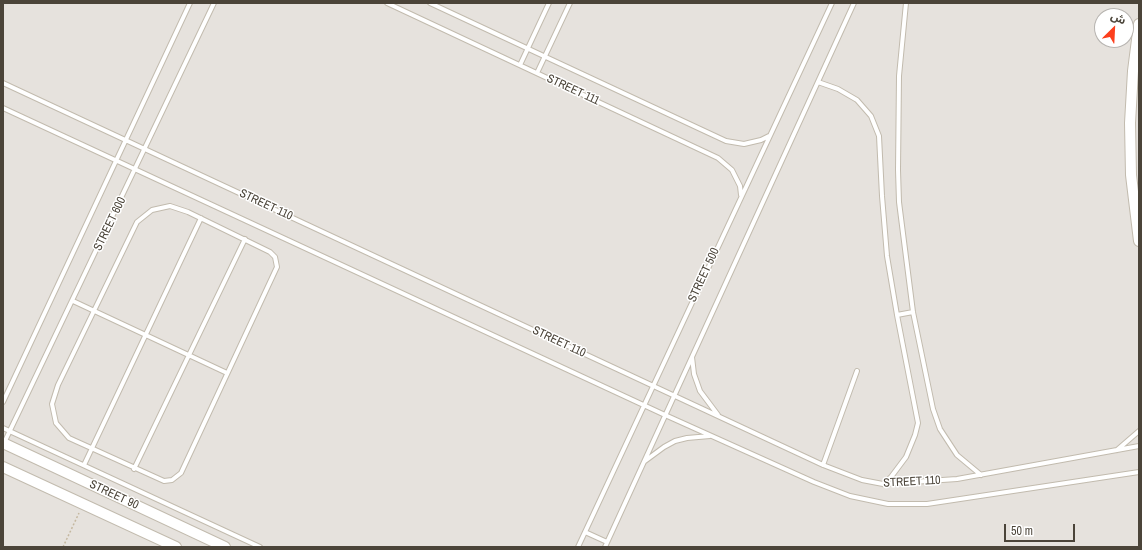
<!DOCTYPE html>
<html>
<head>
<meta charset="utf-8">
<style>
	body { margin:0 }
	#map { position:relative; width:1142px; height:550px; overflow:hidden; background:#f6f3ec; font-family:"Archivo Narrow","Noto Sans Arabic",sans-serif }
	canvas { display:block }
	.frame { position:absolute; inset:0; border:4px solid #4b4439; pointer-events:none }
	.north { position:absolute; left:1094px; top:8px; width:40px; height:40px; box-sizing:border-box; background:#fff; border:1px solid #b7b4b0; border-radius:50%; rotate:24deg; font-size:11px; font-weight:700; line-height:16px; text-align:center; color:#4b4439 }
	.north::after { content:''; display:block; margin:auto; width:14px; height:18px; background:#fc3f1d; clip-path:polygon(50% 0,100% 100%,50% 72%,0 100%) }
	.scale { position:absolute; left:1004px; top:524px; width:71px; height:18px; box-sizing:border-box; border:2px solid #4b4439; border-top:0; padding-left:5px; font-size:12px; line-height:14px; white-space:nowrap; color:#4b4439; -webkit-text-stroke:3px #fff; paint-order:stroke }
</style>
</head>
<body>
<div id="map">
<canvas width="1142" height="550"></canvas>
<div class="frame"></div>
<div class="north">ش</div>
<div class="scale">50 m</div>
</div>
<script>
const c = document.querySelector('canvas').getContext('2d');
c.lineJoin = 'round';
function paint(path, color) { c.fillStyle = color; c.fill(path, 'evenodd'); }
const toPath = rows => new Path2D(rows.map(r => 'M' + r).join(''));
function stroke(path, color, width, dash) { c.strokeStyle = color; c.lineWidth = width; c.lineCap = dash ? 'butt' : 'round'; c.setLineDash(dash || []); c.stroke(path); }
function write(font, color, halo, rows, align = 'center') {
  c.font = font + ' "Archivo Narrow",sans-serif'; c.lineWidth = 3; c.setLineDash([]); c.textBaseline = 'middle'; c.strokeStyle = halo; c.fillStyle = color; for (const [text, x, y, turn = 0] of rows) {
    c.save(); c.translate(x, y); c.rotate((+turn || 0) * Math.PI / 180); c.textAlign = isNaN(turn) ? turn : align; if (halo) c.strokeText(text, 0, 0); c.fillText(text, 0, 0); c.restore();
  }
}
const industrial = toPath([
	[3,3,1139,3,1139,547,3,547],
	[1102,16,1126,16,1126,40,1102,40]
]);
const path = toPath([
	[63,547,79,513]
]);
const service = toPath([
	[387,3,718,158,732,170,740,186,741,195],
	[430,3,726,141,744,144,761,140,769,136],
	[906,3,899,76,898,170,899,202,913,312,933,409,940,429,957,455,981,475],
	[520,65,549,3],
	[537,73,570,3],
	[818,82,838,89,857,100,871,116,879,136,882,196,887,256,897,315,918,423,915,435,906,457,891,477,883,484],
	[3,83,823,465,862,480,883,484,957,479,1139,446],
	[3,108,665,415,814,482,850,496,888,504,927,504,1139,472],
	[170,206,188,212,270,252,275,257,277,267,181,473,172,480,164,481,69,438,56,423,52,404,58,385,137,222,152,210,170,206],
	[73,301,227,373],
	[897,315,913,312],
	[692,357,694,374,700,391,718,415],
	[3,402,190,3],
	[3,428,260,547],
	[4,443,214,3],
	[1117,450,1139,431],
	[645,461,664,447,675,441,687,438,710,436],
	[84,465,201,218],
	[823,465,857,371],
	[134,469,245,239],
	[585,532,607,542],
	[578,547,832,3],
	[605,547,854,3]
]);
const tertiary = toPath([
	[1139,24,1133,71,1130,123,1131,175,1139,241],
	[3,443,225,547],
	[3,467,176,547]
]);
const streetNames = [
	["STREET 111",573,90,25],
	["STREET 110",266,205,25],
	["STREET 600",110,224,-64],
	["STREET 500",704,275,-65],
	["STREET 110",559,342,25],
	["STREET 110",912,482,-3],
	["STREET 90",114,495,25]
];
paint(industrial, '#e6e2dd');
stroke(service, '#c2bbae', 6);
stroke(tertiary, '#c2bbae', 12);
stroke(path, '#c4b79f', 1.5, [2, 2]);
stroke(service, '#fff', 4);
stroke(tertiary, '#fff', 10);
write('12px', '#4b4439', '#fff', streetNames);
</script>
</body>
</html>
